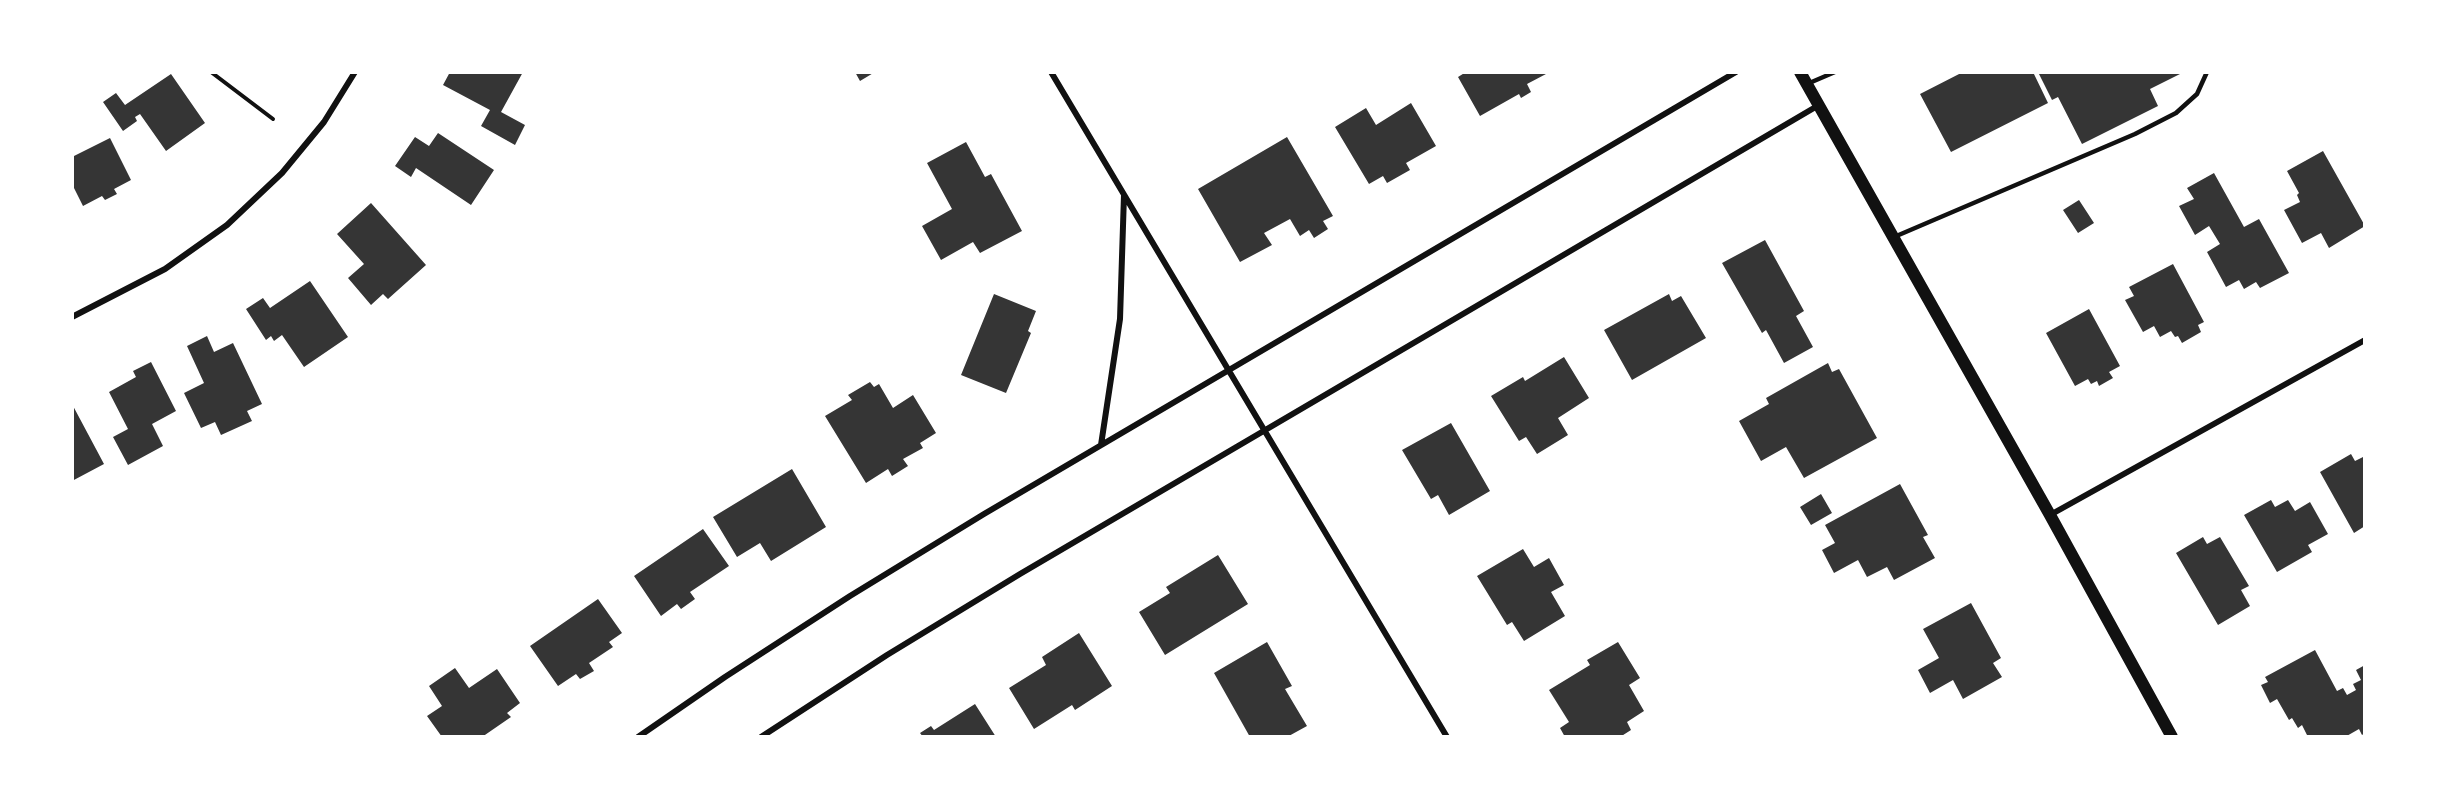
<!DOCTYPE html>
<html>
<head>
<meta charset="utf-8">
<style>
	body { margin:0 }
	#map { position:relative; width:2437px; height:809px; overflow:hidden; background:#fff; font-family:"Source Sans 3",sans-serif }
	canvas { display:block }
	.frame { position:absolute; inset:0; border:74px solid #fff; pointer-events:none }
</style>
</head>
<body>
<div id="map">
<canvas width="2437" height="809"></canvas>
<div class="frame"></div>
</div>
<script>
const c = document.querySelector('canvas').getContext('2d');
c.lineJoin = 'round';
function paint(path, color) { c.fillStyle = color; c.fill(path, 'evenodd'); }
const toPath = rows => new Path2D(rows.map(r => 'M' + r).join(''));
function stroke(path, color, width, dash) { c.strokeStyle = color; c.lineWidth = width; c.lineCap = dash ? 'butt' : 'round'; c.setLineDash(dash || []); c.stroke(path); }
const building = toPath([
	[450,72,523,72,501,112,525,125,515,145,481,126,490,110,443,85],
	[855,72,875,72,860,81],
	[1466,72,1544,72,1546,74,1527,84,1531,92,1521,98,1519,94,1480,116,1458,77],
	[1963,72,2033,72,2048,103,1951,152,1920,94],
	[2038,72,2184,72,2150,89,2158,106,2082,144,2058,97,2052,100],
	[171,74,205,123,166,151,140,114,135,117,137,121,123,131,103,102,116,93,125,105],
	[1411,103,1436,146,1406,163,1410,170,1387,183,1383,176,1369,184,1335,127,1366,108,1376,125],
	[438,133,494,170,471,205,416,168,411,177,395,166,415,137,429,146],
	[1287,137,1333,216,1323,221,1328,229,1314,238,1309,230,1300,236,1290,219,1264,233,1272,245,1240,262,1198,189],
	[110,138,131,180,114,189,117,194,105,200,102,196,83,206,72,184,72,157],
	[966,142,985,177,991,174,1022,231,980,253,973,242,941,260,922,226,952,209,927,163],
	[2323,151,2365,226,2329,248,2321,233,2302,243,2284,210,2300,202,2297,195,2299,193,2287,171],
	[2214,173,2244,227,2259,219,2289,273,2260,288,2256,282,2244,289,2239,280,2226,287,2207,252,2220,244,2209,226,2195,235,2179,206,2194,199,2187,188],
	[2079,200,2094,223,2078,233,2063,210],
	[371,203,426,265,388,299,383,294,371,305,348,278,364,264,337,234],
	[1765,240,1804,311,1796,316,1813,347,1784,363,1766,330,1762,333,1722,263],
	[2173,264,2204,322,2198,325,2201,332,2182,343,2178,336,2175,337,2171,331,2160,337,2154,326,2143,332,2125,300,2134,296,2129,287],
	[310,281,348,337,304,367,282,335,274,341,271,336,266,340,246,309,263,298,270,308],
	[994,294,1036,311,1028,331,1031,333,1006,393,961,375],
	[1669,294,1672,301,1681,296,1706,338,1632,380,1604,330],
	[2089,309,2120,366,2109,372,2113,378,2099,386,2097,381,2091,384,2088,379,2075,386,2046,333],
	[207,336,214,352,233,343,262,404,247,411,252,421,221,435,215,422,201,428,184,393,204,383,187,346],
	[1564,357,1589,398,1558,418,1568,435,1537,454,1526,437,1519,441,1491,396,1523,377,1525,381],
	[151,362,176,411,152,424,163,446,128,465,113,437,128,429,109,392,136,377,133,371],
	[1828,363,1832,372,1839,369,1877,438,1804,478,1786,447,1761,461,1739,421,1769,404,1766,398],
	[870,382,874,387,879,384,893,408,913,395,936,433,920,443,923,448,903,459,908,466,892,476,888,469,866,483,825,416,852,400,848,395],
	[72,404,104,464,72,481],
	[1451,423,1490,491,1449,515,1438,495,1431,499,1402,450],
	[2351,454,2355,461,2365,456,2365,526,2354,533,2320,472],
	[792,469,826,527,771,561,760,543,737,557,713,517],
	[1900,484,1928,535,1923,537,1935,558,1894,580,1887,567,1867,577,1858,560,1834,573,1822,550,1835,543,1825,525],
	[1821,494,1832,513,1811,525,1800,507],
	[2271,500,2275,507,2288,500,2295,511,2310,502,2328,534,2308,545,2312,552,2277,572,2244,515],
	[703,529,729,566,690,592,695,599,681,609,677,604,661,616,634,576],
	[2203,537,2207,544,2220,537,2249,586,2241,590,2250,606,2218,625,2176,553],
	[1523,549,1534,567,1549,558,1564,585,1551,592,1565,616,1524,641,1512,622,1507,625,1477,576],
	[1218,555,1248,604,1165,655,1139,612,1170,593,1166,587],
	[598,599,622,633,609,642,613,647,589,663,594,671,580,679,576,674,558,686,530,646],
	[1971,603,2001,658,1993,663,2002,677,1963,699,1953,680,1930,693,1918,670,1939,658,1923,629],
	[1079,633,1112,686,1075,710,1072,705,1034,729,1009,688,1046,665,1042,657],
	[1267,642,1292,686,1285,689,1307,726,1287,737,1250,737,1214,673],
	[1618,642,1640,678,1629,685,1644,711,1627,722,1631,730,1620,737,1565,737,1560,728,1569,722,1549,690,1590,665,1587,660],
	[2315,650,2337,691,2343,688,2347,695,2356,690,2353,684,2361,680,2356,670,2365,665,2365,733,2362,735,2359,729,2345,737,2308,737,2302,725,2298,728,2292,718,2289,720,2277,699,2270,703,2261,685,2268,682,2265,677],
	[455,668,469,688,497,669,520,703,507,713,511,717,482,737,442,737,427,716,442,706,429,686],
	[975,704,996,737,923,737,920,733,931,726,934,730]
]);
const path = toPath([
	[211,72,273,119]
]);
const service = toPath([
	[1807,84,1835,72],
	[1894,237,2135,134,2176,113,2197,94,2207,72]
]);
const minor = toPath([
	[1051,72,1447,737],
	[72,317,165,269,227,225,282,173,324,122,355,72],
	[1101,445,1120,319,1124,195],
	[2050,515,2365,340],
	[638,737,725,677,850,596,984,514,1736,72],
	[761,737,887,655,1020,574,1819,105]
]);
const secondary = toPath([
	[1800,72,2050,515,2172,737]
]);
paint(building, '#353535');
stroke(path, '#111', 4);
stroke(service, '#111', 4.5);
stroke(minor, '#111', 6);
stroke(secondary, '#111', 12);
</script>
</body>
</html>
